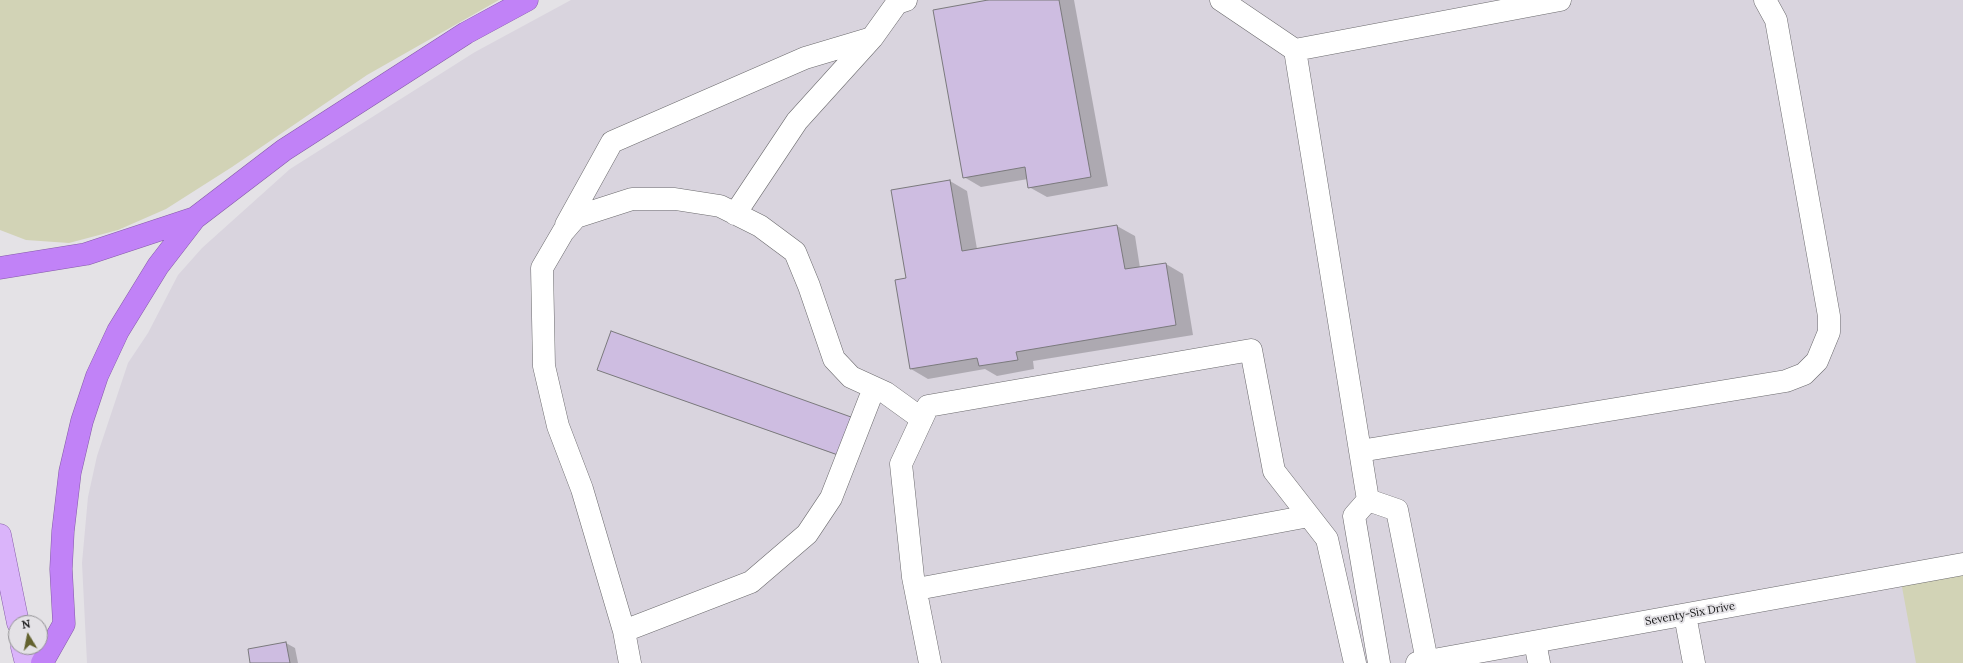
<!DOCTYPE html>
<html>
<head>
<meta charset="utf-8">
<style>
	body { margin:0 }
	#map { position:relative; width:1963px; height:663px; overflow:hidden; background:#e4e2e6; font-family:Lora,serif }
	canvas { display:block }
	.north { position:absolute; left:8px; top:615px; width:40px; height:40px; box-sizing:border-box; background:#e4e2e6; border:1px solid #919093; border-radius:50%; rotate:350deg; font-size:11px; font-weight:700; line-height:16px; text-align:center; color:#151516 }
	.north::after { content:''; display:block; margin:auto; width:14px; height:18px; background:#63622e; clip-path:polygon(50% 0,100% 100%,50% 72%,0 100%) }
</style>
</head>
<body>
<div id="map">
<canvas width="1963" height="663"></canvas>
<div class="north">N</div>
</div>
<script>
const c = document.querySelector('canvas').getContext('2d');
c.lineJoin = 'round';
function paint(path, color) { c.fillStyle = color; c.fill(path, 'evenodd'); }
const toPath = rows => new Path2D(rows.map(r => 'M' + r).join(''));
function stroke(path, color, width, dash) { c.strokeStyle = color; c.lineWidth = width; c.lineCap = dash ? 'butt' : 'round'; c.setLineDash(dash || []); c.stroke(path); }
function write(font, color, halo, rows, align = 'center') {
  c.font = font + ' Lora,serif'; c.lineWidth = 4; c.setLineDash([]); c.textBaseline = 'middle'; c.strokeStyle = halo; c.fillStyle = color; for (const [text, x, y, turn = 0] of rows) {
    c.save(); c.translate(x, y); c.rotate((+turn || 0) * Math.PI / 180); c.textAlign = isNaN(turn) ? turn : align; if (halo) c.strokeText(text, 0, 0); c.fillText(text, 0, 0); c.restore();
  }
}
const built = toPath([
	[571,0,1963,0,1963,663,87,663,82,563,88,497,97,456,128,363,148,333,178,275,202,248,290,169,475,52]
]);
const green = toPath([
	[0,0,499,0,367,75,232,167,166,209,118,230,69,243,26,240,0,230],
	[1963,564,1963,663,1916,663,1900,576]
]);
const shadow = toPath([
	[994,0,1074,0,1108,186,1047,197,1029,187,1028,179,981,187,964,177],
	[950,181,967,191,977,249,1117,226,1135,236,1140,268,1166,264,1183,274,1193,335,1033,361,1034,369,997,376,985,369,928,379,911,369,907,279],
	[603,372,856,421,843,457],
	[286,643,295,648,298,663,251,663]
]);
const building = toPath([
	[988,0,1059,0,1091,177,1028,188,1025,167,963,178,933,10,988,0],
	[950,180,962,251,1117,225,1125,269,1166,263,1176,325,1016,352,1018,360,979,366,977,358,910,369,895,280,906,278,891,190,950,180],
	[611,331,851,417,838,455,597,370,611,331],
	[286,642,290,663,250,663,248,649,286,642]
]);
const minor = toPath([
	[1221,0,1295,50],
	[735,214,797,121,872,38,897,3,906,0],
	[566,225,612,142,805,58,872,38],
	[1360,451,1786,381,1804,374,1817,361,1829,332,1829,316,1776,20,1765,0],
	[1368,500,1295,50,1560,0],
	[1368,500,1397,510,1427,661],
	[1368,500,1354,516,1379,663],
	[917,589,1309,516],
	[1685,615,1694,663],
	[624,631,751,582,807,534,831,498,874,388],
	[1535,642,1539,663],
	[630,663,624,631,582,489,558,426,544,366,542,268,563,232,576,217,632,199,675,199,720,206,760,226,795,252,809,286,834,359,851,377,886,393,922,419],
	[930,663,913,577,901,464,928,406,1251,350,1274,471,1327,539,1355,663],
	[1417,663,1963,564]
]);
const major = toPath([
	[0,535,18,623],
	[22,647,26,663]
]);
const highway = toPath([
	[0,268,86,254,195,218],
	[42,663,64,624,61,569,63,531,70,472,82,421,97,376,118,331,158,266,195,218,284,150,466,33,527,0]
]);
const streetNames = [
	["Seventy-Six Drive",1690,614,-10]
];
paint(built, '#d9d4de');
paint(green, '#d2d3b6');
paint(shadow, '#0003');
paint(building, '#cebde1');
stroke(building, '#7b7a7d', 1);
stroke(minor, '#6c6b6e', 23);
stroke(major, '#855ca8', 23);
stroke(highway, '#855ca8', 23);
stroke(minor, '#fff', 22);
stroke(major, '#dab4fa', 22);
stroke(highway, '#c182f7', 22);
write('11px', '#151516', '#e4e2e6', streetNames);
</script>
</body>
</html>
